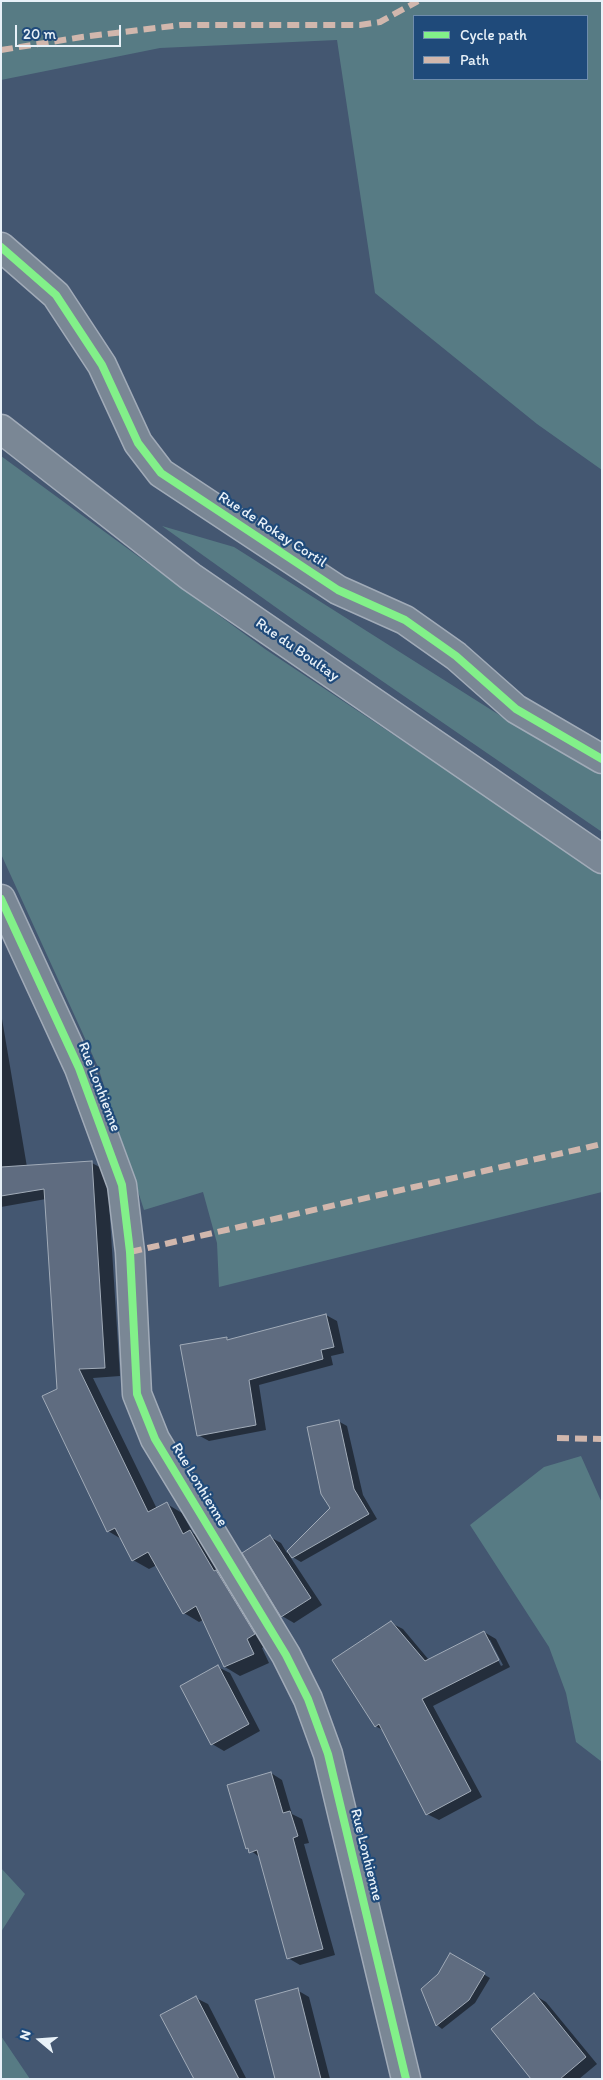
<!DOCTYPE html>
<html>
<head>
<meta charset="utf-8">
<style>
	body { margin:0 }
	#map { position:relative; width:603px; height:2080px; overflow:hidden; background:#445771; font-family:Itim,sans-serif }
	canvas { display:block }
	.frame { position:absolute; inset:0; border:2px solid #e8f1f8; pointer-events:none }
	.legend { position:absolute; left:413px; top:15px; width:175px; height:65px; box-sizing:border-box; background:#1f4a7a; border:1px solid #6f8dac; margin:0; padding:6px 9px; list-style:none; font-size:15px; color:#e8f1f8 }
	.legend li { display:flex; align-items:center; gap:10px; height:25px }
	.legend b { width:25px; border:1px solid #6f8dac }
	.north { position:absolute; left:15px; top:2015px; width:50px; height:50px; -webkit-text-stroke:4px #1f4a7a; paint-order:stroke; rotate:288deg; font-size:14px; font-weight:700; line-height:20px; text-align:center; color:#e8f1f8 }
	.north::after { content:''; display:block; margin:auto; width:18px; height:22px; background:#e8f1f8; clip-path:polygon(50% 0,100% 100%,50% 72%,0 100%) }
	.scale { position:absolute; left:15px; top:25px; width:106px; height:22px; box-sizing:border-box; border:2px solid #e8f1f8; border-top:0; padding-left:6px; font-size:15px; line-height:18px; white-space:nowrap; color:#e8f1f8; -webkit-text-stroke:4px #1f4a7a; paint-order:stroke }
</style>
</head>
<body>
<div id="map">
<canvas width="603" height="2080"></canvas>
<div class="frame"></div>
<ul class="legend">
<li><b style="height:6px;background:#82f089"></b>Cycle path</li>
<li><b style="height:6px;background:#d1b7ad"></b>Path</li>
</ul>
<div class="north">N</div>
<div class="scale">20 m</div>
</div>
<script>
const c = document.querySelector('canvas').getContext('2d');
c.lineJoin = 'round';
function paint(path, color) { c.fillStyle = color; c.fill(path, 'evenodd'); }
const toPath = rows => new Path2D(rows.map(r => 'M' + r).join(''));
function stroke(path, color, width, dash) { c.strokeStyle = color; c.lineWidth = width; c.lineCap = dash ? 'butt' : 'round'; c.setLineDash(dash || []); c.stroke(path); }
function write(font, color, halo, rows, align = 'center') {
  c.font = font + ' Itim,sans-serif'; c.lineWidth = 4.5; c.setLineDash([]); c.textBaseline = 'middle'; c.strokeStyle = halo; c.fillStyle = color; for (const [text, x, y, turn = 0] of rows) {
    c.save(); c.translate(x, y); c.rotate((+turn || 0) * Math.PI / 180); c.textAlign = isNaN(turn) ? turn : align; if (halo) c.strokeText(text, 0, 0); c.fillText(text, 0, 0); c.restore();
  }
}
const green = toPath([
	[1,1,602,1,602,470,537,424,375,293,337,40,160,48,1,80],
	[414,16,587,16,587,79,414,79],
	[1,456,265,649,602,874,602,1192,219,1287,217,1243,203,1192,144,1210,98,1067,1,854],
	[162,526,234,547,523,730,602,775,602,832,302,626],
	[581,1456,602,1503,602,1762,576,1742,566,1693,549,1647,470,1525,544,1467],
	[1,1868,25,1894,1,1932],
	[1,2036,30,2079,1,2079]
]);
const shadow = toPath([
	[1,1013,27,1167,92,1163,107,1171,120,1376,93,1378,157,1509,167,1504,182,1513,193,1533,206,1540,270,1643,262,1648,269,1663,240,1676,225,1667,203,1620,199,1622,184,1613,157,1565,149,1569,133,1560,123,1540,108,1531,58,1390,46,1199,1,1207],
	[326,1315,337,1321,344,1353,331,1356,333,1365,259,1385,266,1430,209,1441,198,1435,227,1338,230,1340],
	[338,1421,347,1426,363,1495,377,1519,301,1562,289,1555,322,1605,294,1623,282,1616,244,1553,270,1537,281,1543,287,1553,331,1508],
	[391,1623,403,1629,429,1660,484,1632,496,1639,510,1667,433,1706,482,1797,439,1820,427,1814,383,1730,375,1726],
	[488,1640,490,1640,503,1665,501,1666],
	[218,1667,230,1673,260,1731,224,1751,212,1744],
	[271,1773,282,1780,292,1814,302,1819,309,1843,304,1844,335,1955,300,1965,288,1958,261,1858,247,1848],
	[451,1955,490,1978,475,2003,442,2029,437,2025,423,1989,439,1975],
	[297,1990,309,1997,330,2079,277,2079],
	[534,1995,546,2002,597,2064,579,2079,532,2079],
	[196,1998,208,2004,246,2078,195,2079]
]);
const building = toPath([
	[92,1161,105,1368,79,1369,148,1512,167,1502,183,1534,190,1530,214,1571,216,1570,255,1634,247,1639,254,1654,224,1667,196,1606,183,1614,148,1552,132,1561,115,1528,107,1532,42,1396,57,1389,44,1189,1,1196,1,1167,92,1161],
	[326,1314,334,1347,321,1350,323,1359,249,1380,256,1425,197,1436,180,1345,227,1337,227,1340,326,1314],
	[339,1420,354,1489,369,1514,292,1558,287,1551,330,1508,321,1494,307,1427,339,1420],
	[270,1535,311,1598,281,1617,242,1553,270,1535],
	[391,1621,425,1661,484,1631,499,1660,422,1699,471,1791,426,1815,379,1724,375,1727,332,1660,391,1621],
	[218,1665,249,1724,211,1745,180,1686,218,1665],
	[271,1772,283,1813,290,1811,298,1836,293,1838,323,1949,287,1959,257,1850,249,1853,248,1848,246,1849,227,1785,271,1772],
	[450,1953,485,1973,469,2000,436,2026,421,1989,438,1974,450,1953],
	[298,1988,311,2040,321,2079,275,2079,255,2000,298,1988],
	[534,1993,586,2057,560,2079,531,2079,491,2029,534,1993],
	[196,1996,239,2079,194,2079,160,2015,196,1996]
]);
const street = toPath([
	[1,247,56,295,102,365,138,443,161,473,338,590,405,620,456,656,516,709,602,759],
	[1,429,191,577,602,859],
	[1,899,79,1068,122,1185,130,1252,137,1394,155,1439,286,1655,308,1699,328,1754,406,2079]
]);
const quiet = toPath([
	[1,50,82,37,181,25,360,25,380,22,418,1],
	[130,1252,602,1144],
	[557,1438,602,1439]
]);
const cycleway = toPath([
	[1,247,56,295,102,365,138,443,161,473,338,590,405,620,456,656,516,709,602,759],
	[1,899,79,1068,122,1185,130,1252,137,1394,155,1439,286,1655,308,1699,328,1754,406,2079]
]);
const streetNames = [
	["Rue de Rokay Cortil",272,530,33],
	["Rue du Boultay",297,650,35],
	["Rue Lonhienne",99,1087,69],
	["Rue Lonhienne",199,1485,59],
	["Rue Lonhienne",366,1855,76]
];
paint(green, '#577b84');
paint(shadow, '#0007');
paint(building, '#5f6c80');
stroke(building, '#a1abb8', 1);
stroke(street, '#a1abb8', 31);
stroke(street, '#7a8795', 28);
stroke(quiet, '#d1b7ad', 6, [12, 6]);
stroke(cycleway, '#82f089', 8);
write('15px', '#e8f1f8', '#1f4a7a', streetNames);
</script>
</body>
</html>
